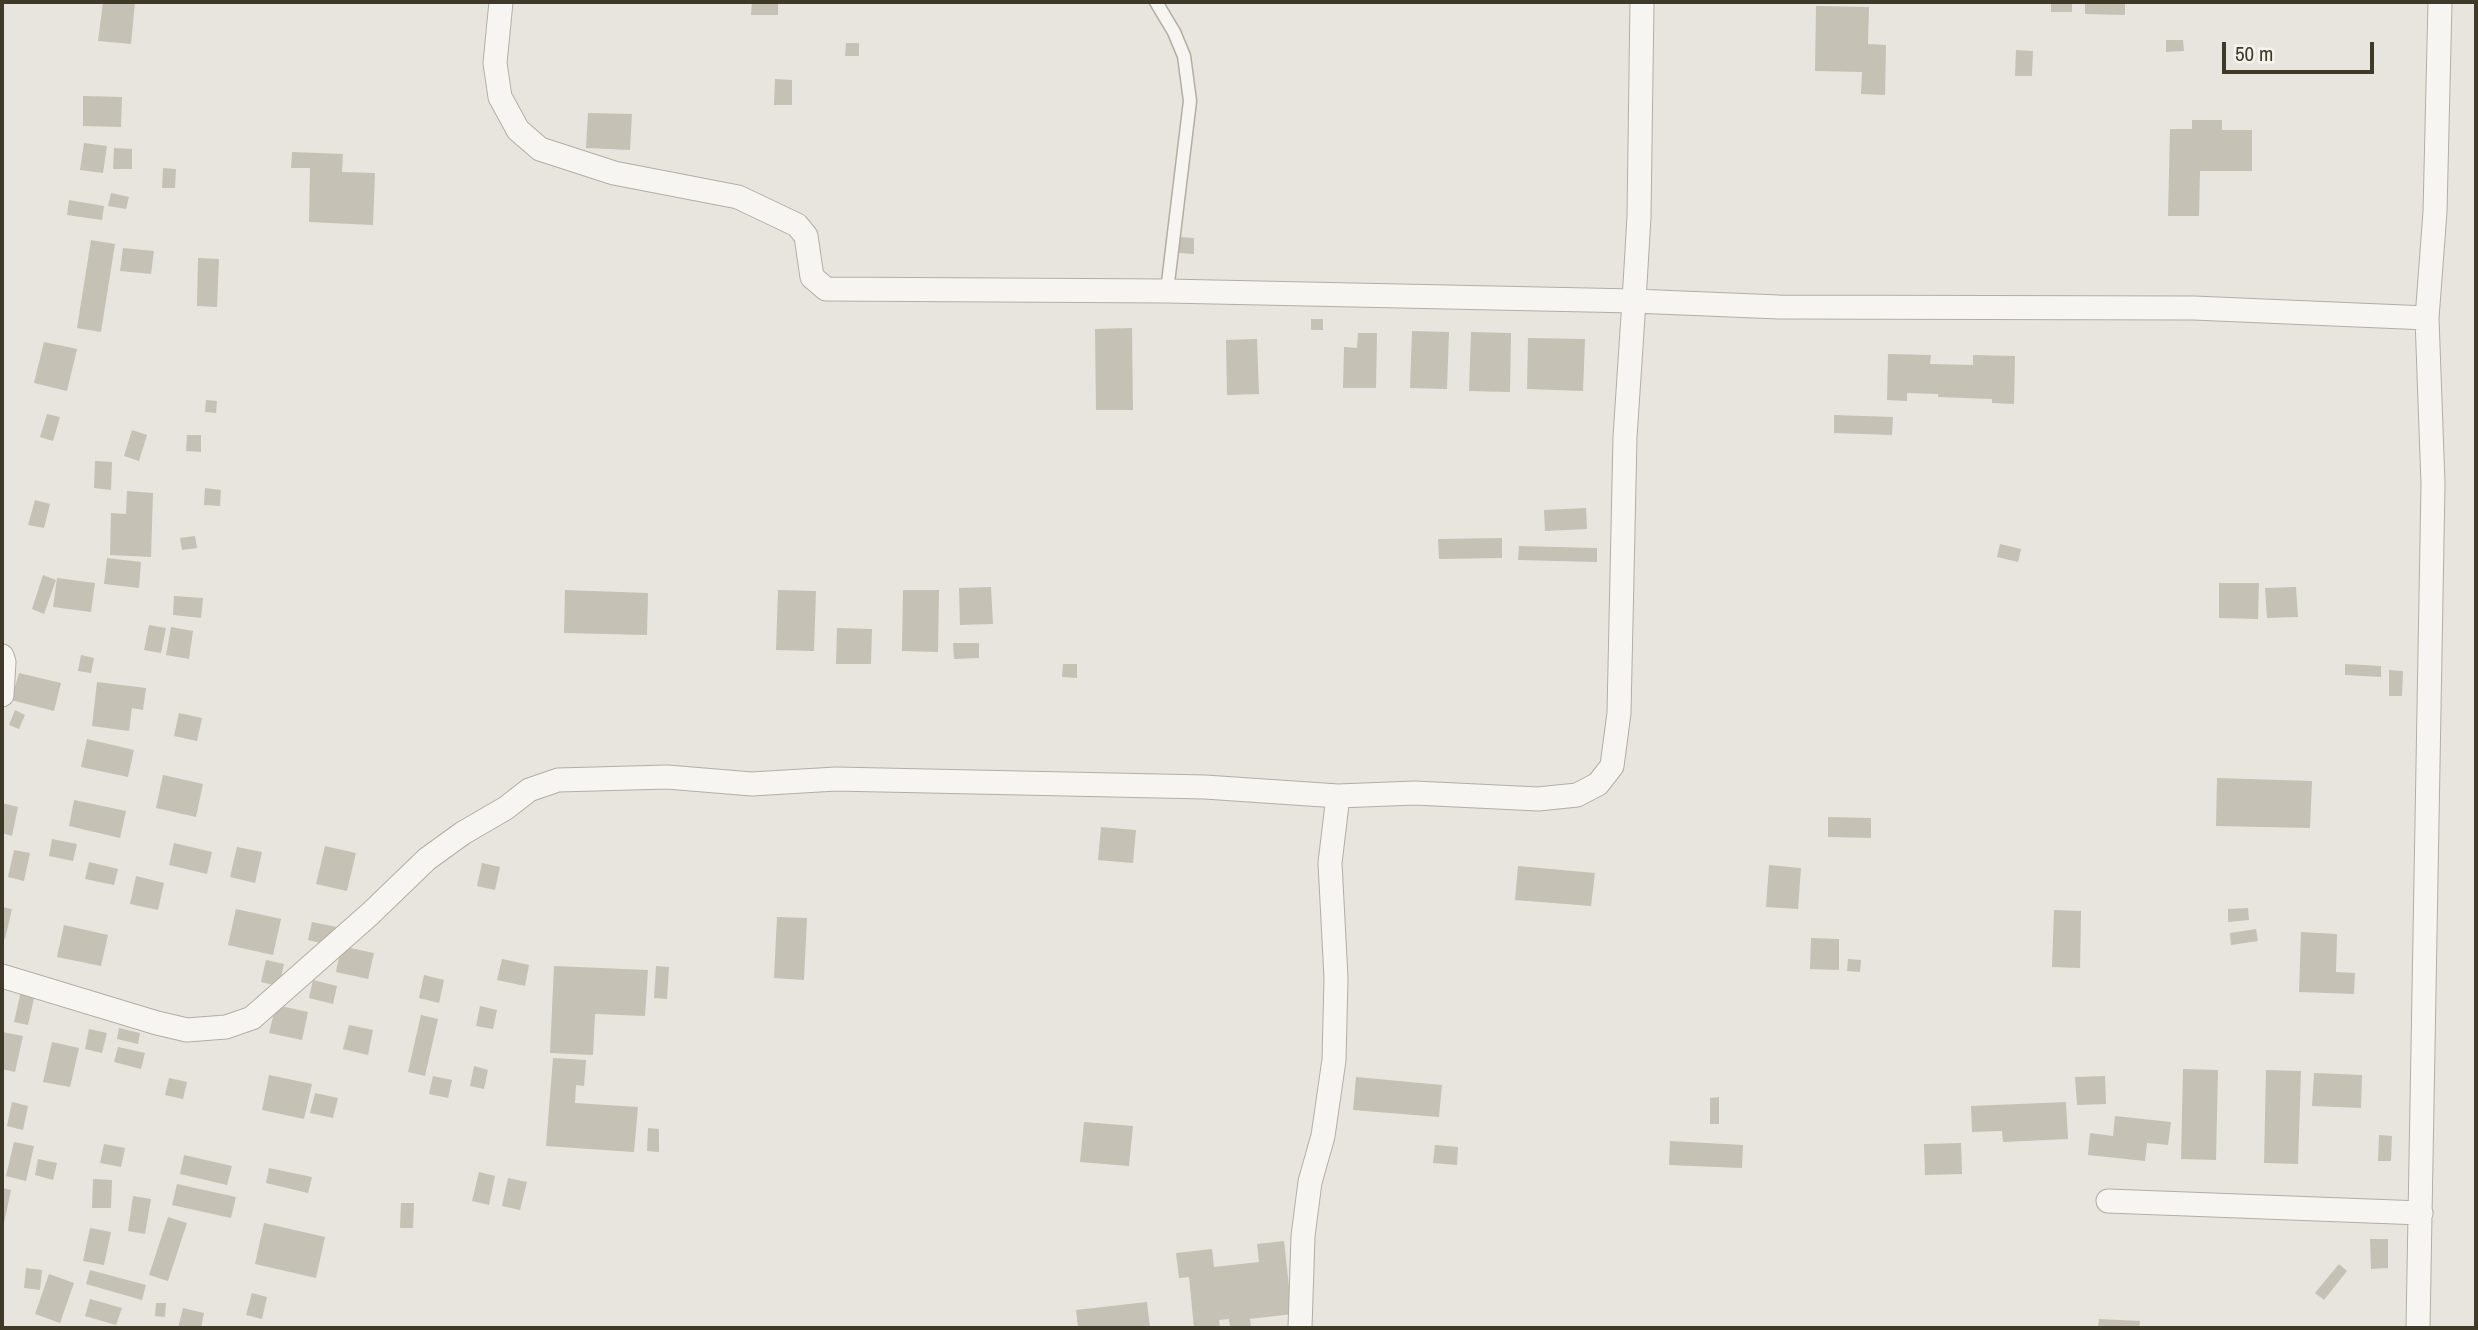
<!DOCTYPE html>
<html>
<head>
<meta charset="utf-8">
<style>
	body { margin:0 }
	#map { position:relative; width:2478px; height:1330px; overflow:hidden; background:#e8e5de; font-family:"Archivo Narrow",sans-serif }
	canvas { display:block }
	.frame { position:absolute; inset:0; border:4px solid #3f3927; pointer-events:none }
	.scale { position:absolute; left:2222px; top:42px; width:152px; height:32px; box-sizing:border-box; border:4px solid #3f3927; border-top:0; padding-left:9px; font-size:21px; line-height:24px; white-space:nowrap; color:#3f3927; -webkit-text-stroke:5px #f5f3ed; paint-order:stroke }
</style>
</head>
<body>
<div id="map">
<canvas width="2478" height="1330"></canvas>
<div class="frame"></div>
<div class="scale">50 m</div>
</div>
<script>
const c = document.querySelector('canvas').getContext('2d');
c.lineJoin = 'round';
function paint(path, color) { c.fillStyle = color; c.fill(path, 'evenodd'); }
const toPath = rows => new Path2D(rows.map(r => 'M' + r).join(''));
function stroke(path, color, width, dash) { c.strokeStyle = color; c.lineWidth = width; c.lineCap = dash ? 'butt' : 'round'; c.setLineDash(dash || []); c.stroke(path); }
const building = toPath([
	[103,2,135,2,131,44,98,41],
	[752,2,778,2,778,15,751,15],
	[2051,2,2072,2,2072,12,2051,12],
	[2085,2,2125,2,2125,15,2085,14],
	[1816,6,1869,7,1868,44,1886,45,1885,95,1861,94,1862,72,1815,71],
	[2166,40,2183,40,2184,51,2166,52],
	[846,43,859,43,859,56,845,56],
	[2016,50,2033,51,2032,76,2015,76],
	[775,79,792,80,792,105,774,105],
	[83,96,122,97,121,127,83,126],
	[588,113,632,114,630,150,586,148],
	[2192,120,2222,120,2222,130,2252,130,2252,171,2200,171,2199,216,2168,216,2170,129,2192,129],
	[84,143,107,146,103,173,80,170],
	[114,148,132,149,132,169,113,169],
	[292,152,343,154,342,172,375,173,373,225,309,222,310,168,291,168],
	[163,168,176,169,175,188,162,188],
	[111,193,129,197,126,209,108,206],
	[69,200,104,206,102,220,67,215],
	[1179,237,1194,238,1194,254,1179,253],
	[91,240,115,244,101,332,77,328],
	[123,248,154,251,151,274,120,271],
	[198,258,219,259,217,307,197,306],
	[1311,319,1323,319,1323,330,1311,330],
	[1132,328,1133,410,1096,410,1095,329],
	[1412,331,1449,332,1447,389,1410,388],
	[1471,332,1511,333,1510,392,1469,391],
	[1358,333,1377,333,1376,388,1343,388,1344,347,1357,348],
	[1528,338,1585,339,1583,391,1527,389],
	[1257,339,1259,394,1227,395,1226,340],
	[44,342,77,349,67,391,34,383],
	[1888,354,1931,355,1930,364,1973,365,1973,355,2015,356,2014,404,1992,403,1992,399,1938,397,1938,394,1907,393,1907,401,1887,400],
	[206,400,217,401,216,413,205,412],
	[47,414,60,417,53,441,40,437],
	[1834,415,1893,417,1892,435,1834,433],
	[132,430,147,435,139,461,124,456],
	[187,435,201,435,201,452,186,451],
	[95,461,112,462,111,490,94,488],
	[205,488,221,490,220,506,204,505],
	[127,491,153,493,151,557,110,555,111,513,126,514],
	[35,500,50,504,44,528,28,525],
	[1586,508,1587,529,1545,531,1544,510],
	[195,536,197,548,182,550,180,538],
	[1502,538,1502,558,1439,559,1438,539],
	[2000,544,2021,549,2018,562,1997,557],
	[1519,546,1597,548,1597,562,1518,560],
	[107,558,141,562,139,588,104,584],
	[43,575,56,580,44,614,32,609],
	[57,578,95,583,91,612,53,607],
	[2219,583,2259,583,2258,619,2219,618],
	[991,587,993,624,960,625,959,588],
	[2296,587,2298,617,2267,618,2265,588],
	[565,590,648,593,647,635,564,633],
	[778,590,816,591,814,651,776,650],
	[903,590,939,590,938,652,902,651],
	[174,596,203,598,201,618,173,615],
	[149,625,166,628,161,653,144,650],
	[171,627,193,631,189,659,166,655],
	[837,628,872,629,871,664,836,664],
	[953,643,979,643,979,658,954,659],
	[81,655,94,658,91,673,78,671],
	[1063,664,1077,664,1077,678,1062,677],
	[2345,664,2381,666,2381,677,2345,675],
	[2389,670,2403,671,2402,696,2389,696],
	[19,673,61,683,54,711,11,700],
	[97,682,146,688,143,710,132,708,129,731,92,726],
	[15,710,25,715,19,729,9,725],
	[179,713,202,718,197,741,174,736],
	[87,739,134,750,128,777,81,767],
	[163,775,203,784,196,817,156,808],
	[2217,778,2312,781,2310,828,2216,826],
	[74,800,126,811,120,838,69,826],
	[2,803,18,807,12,836,2,833],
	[1828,817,1871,818,1871,838,1828,837],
	[1101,827,1136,830,1133,863,1098,860],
	[52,839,77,844,73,861,49,856],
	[174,843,212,852,207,874,169,865],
	[325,846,356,853,347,891,316,884],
	[237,847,262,852,255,883,230,877],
	[14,850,30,853,24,881,8,877],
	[89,862,118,869,114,885,85,879],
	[482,863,500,867,495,890,477,886],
	[1769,865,1801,868,1798,909,1766,907],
	[1518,866,1595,873,1591,906,1515,900],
	[136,876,164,883,158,910,130,904],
	[2,907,12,909,5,939,2,938],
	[2248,908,2249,920,2228,922,2228,909],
	[236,909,281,919,273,955,228,945],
	[2054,910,2081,911,2080,968,2052,967],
	[777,917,807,918,804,980,774,978],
	[312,922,337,927,333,946,308,940],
	[64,925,108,935,101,966,57,957],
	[2256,929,2258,941,2231,945,2230,933],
	[2301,932,2337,934,2336,972,2355,973,2354,994,2299,992],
	[1811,938,1839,939,1839,970,1810,969],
	[341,946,374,953,368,979,336,972],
	[502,959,529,965,525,986,497,980],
	[1848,959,1861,960,1860,972,1847,971],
	[266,960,284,964,279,986,261,982],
	[554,966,648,970,645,1016,595,1014,593,1055,550,1053],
	[656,966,669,967,667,999,654,998],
	[424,975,444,980,439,1003,419,998],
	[313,980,337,986,333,1004,309,998],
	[21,991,35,994,28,1025,14,1022],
	[276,1005,308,1012,302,1040,269,1033],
	[480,1006,497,1010,493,1029,476,1026],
	[421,1015,438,1019,425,1076,408,1072],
	[349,1025,373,1030,368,1055,343,1049],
	[119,1028,140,1033,138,1044,117,1039],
	[89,1029,107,1033,102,1053,85,1049],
	[2,1032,23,1036,15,1072,2,1069],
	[52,1042,79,1048,70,1087,43,1082],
	[118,1047,145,1053,141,1069,114,1062],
	[553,1058,586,1060,584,1086,576,1085,575,1103,638,1107,634,1152,546,1146],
	[474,1066,488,1070,484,1089,470,1086],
	[2183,1069,2218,1070,2216,1160,2181,1159],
	[2266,1070,2301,1071,2298,1164,2264,1163],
	[2314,1073,2362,1075,2361,1108,2312,1106],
	[269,1075,312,1084,304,1119,262,1110],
	[433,1076,452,1080,448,1098,429,1094],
	[2105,1076,2106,1104,2077,1105,2075,1077],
	[1356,1077,1442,1085,1439,1117,1353,1110],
	[169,1078,187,1082,183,1099,165,1095],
	[315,1093,338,1098,333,1118,310,1113],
	[1719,1097,1719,1124,1710,1124,1710,1098],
	[12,1102,28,1106,23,1130,7,1126],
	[2066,1102,2068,1139,2003,1142,2002,1131,1972,1132,1971,1106],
	[2115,1116,2171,1122,2168,1145,2147,1143,2145,1161,2088,1155,2090,1133,2113,1136],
	[1084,1122,1133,1126,1129,1166,1080,1162],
	[648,1128,659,1129,659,1152,647,1151],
	[2379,1135,2392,1136,2391,1161,2378,1161],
	[1670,1141,1743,1145,1742,1168,1669,1165],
	[14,1142,34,1146,26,1181,6,1176],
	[1961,1143,1962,1174,1925,1175,1924,1144],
	[104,1144,125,1148,121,1167,100,1163],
	[1435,1145,1458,1147,1457,1165,1433,1163],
	[184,1155,232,1166,227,1185,180,1174],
	[38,1159,57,1163,53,1180,35,1175],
	[269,1168,312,1177,308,1193,266,1183],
	[479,1172,495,1176,489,1205,472,1201],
	[508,1178,527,1182,520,1210,502,1206],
	[93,1179,112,1180,111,1208,92,1208],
	[177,1184,236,1197,231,1218,172,1205],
	[2,1188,11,1190,3,1228,2,1228],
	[133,1196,151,1199,145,1234,128,1231],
	[401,1203,414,1203,413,1228,400,1228],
	[168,1217,187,1223,168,1281,149,1275],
	[264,1223,325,1237,316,1278,255,1264],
	[90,1228,111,1232,104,1265,83,1261],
	[2370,1239,2388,1239,2388,1268,2371,1269],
	[1284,1241,1292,1314,1250,1319,1251,1328,1230,1328,1229,1319,1219,1320,1220,1328,1194,1328,1189,1277,1179,1278,1176,1253,1212,1249,1214,1267,1259,1262,1257,1244],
	[2339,1264,2347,1271,2324,1300,2315,1293],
	[26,1268,42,1270,40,1290,24,1288],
	[90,1270,146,1285,142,1300,86,1284],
	[49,1274,74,1283,60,1323,35,1314],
	[252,1293,267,1297,262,1319,246,1315],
	[90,1299,122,1308,116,1325,85,1316],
	[1147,1302,1150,1328,1078,1328,1076,1310],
	[156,1303,166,1303,165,1317,155,1316],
	[183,1308,204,1313,201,1328,178,1328],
	[2099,1319,2140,1321,2139,1328,2098,1328]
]);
const lane = toPath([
	[1156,2,1174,32,1184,56,1190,101,1167,291]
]);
const street = toPath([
	[501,2,495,63,500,97,518,130,540,149,614,173,738,197,797,225,806,236,812,277,826,289,1167,291,1634,301,1639,217,1642,2],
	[2,656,4,662,2,695],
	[2,976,157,1023,187,1030,226,1027,252,1018,370,914,427,859,463,833,506,808,529,790,558,780,667,777,752,784,836,779,1205,787,1338,796,1415,793,1538,799,1577,795,1598,784,1612,766,1619,713,1625,437,1634,301,1779,307,2194,308,2427,318],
	[2108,1201,2421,1213],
	[1300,1328,1303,1236,1310,1182,1323,1136,1334,1060,1336,978,1330,863,1338,796],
	[2418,1328,2433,484,2427,318,2435,212,2440,2]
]);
paint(building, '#c5c1b5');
stroke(lane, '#b2aea3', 15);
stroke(street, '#b2aea3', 25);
stroke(lane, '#f6f5f1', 12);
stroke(street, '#f6f5f1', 23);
</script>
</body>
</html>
